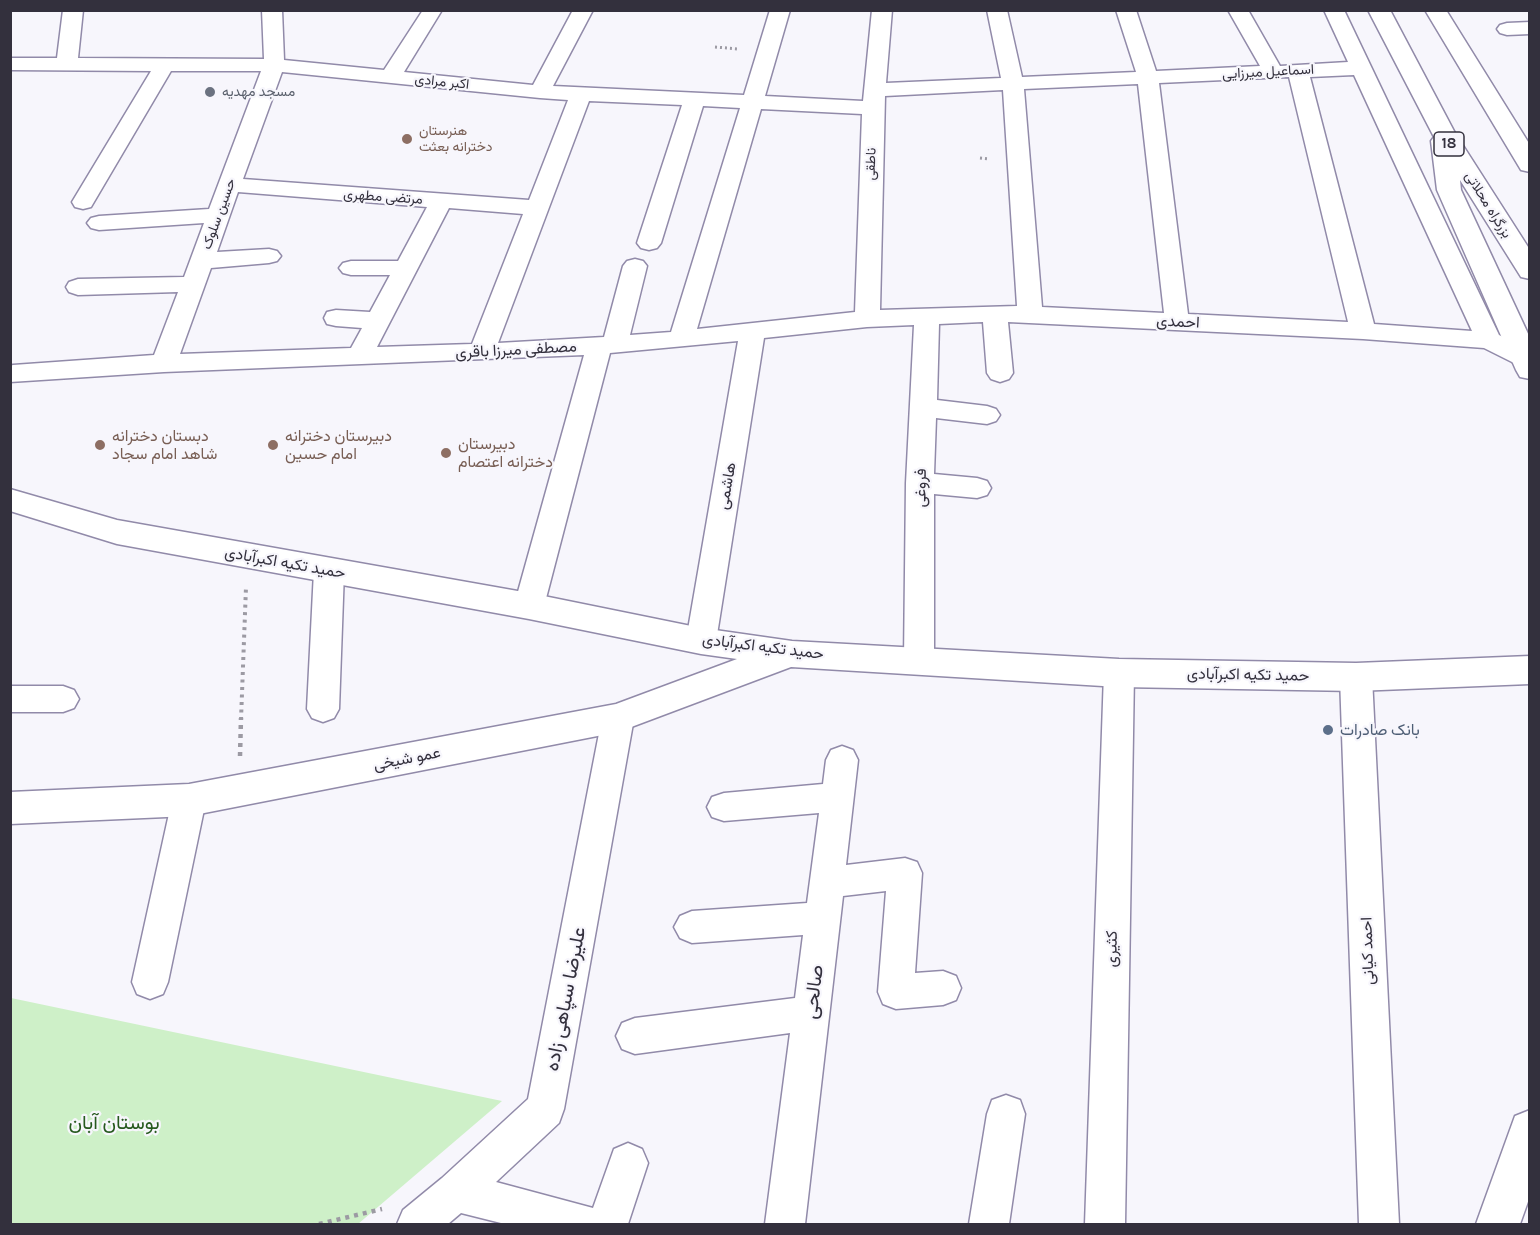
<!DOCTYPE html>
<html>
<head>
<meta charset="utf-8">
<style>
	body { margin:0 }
	#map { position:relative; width:1540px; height:1235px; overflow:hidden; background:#f7f6fc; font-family:Karla,sans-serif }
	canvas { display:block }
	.frame { position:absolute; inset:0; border:12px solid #33303d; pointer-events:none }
</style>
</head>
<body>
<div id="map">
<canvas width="1540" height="1235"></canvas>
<div class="frame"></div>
</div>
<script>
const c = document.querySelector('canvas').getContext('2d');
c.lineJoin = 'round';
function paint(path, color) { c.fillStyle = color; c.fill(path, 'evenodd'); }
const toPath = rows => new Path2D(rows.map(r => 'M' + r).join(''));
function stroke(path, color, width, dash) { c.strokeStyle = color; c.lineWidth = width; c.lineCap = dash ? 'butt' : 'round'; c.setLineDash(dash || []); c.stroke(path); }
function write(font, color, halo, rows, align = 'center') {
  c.font = font + ' Karla,Vazirmatn,sans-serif'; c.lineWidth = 4.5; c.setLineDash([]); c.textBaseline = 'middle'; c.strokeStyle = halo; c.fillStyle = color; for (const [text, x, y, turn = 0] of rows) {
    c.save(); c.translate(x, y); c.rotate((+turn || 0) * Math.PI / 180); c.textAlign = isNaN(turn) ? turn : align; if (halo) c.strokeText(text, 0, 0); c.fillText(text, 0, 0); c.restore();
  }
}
const green = toPath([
	[11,998,502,1101,358,1224,11,1224]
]);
const pathFar2 = toPath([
	[715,47,738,49],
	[980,158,989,159]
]);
const pathFar1 = toPath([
	[241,720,246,587]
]);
const path = toPath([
	[240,756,241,718],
	[319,1224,382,1209]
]);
const street = toPath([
	[63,10,83,10,78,58,264,59,262,10,282,10,284,60,384,70,423,10,442,10,404,72,533,85,573,10,593,10,553,86,744,95,770,10,790,10,765,96,863,101,872,10,892,10,886,83,1001,78,987,10,1007,10,1022,77,1136,72,1116,10,1136,10,1156,71,1260,66,1228,10,1248,10,1280,66,1348,62,1324,10,1344,10,1499,335,1530,350,1530,364,1523,365,1514,363,1484,348,1363,339,1008,322,1013,373,1009,379,1000,382,991,379,987,373,983,322,939,324,937,400,987,406,996,409,1000,415,996,421,987,424,936,418,934,474,977,478,987,481,991,488,987,495,977,498,934,494,934,660,930,669,919,672,908,669,904,660,906,483,914,325,867,327,764,338,716,641,712,649,701,653,690,649,686,641,738,341,610,353,544,606,540,614,529,618,518,614,514,606,584,355,164,372,10,382,10,366,13,365,154,355,178,292,78,295,69,292,66,287,69,282,78,279,184,277,204,223,99,230,91,228,87,223,91,218,99,216,209,209,261,71,171,71,91,207,83,209,75,207,72,202,151,71,10,70,10,58,57,58,63,10],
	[282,72,540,98,568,100,529,200,243,179,282,72],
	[1354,75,1472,331,1374,324,1310,77,1354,75],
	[1289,77,1348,322,1188,314,1159,83,1289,77],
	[1138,84,1164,313,1042,307,1024,89,1138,84],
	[1003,90,1017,306,880,310,885,96,1003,90],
	[589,101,682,105,637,243,641,248,649,250,657,248,661,243,703,106,740,108,671,332,630,335,647,266,643,261,635,259,627,261,623,266,604,337,498,343,589,101],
	[761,109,862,114,855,312,697,329,761,109],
	[238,192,427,207,398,261,351,261,343,263,339,268,343,273,351,275,390,275,370,312,336,310,327,312,324,318,327,324,336,326,362,328,351,348,180,354,211,268,269,263,277,261,281,256,277,251,269,249,217,252,238,192],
	[449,208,523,214,472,344,377,347,449,208],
	[1530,22,1530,34,1507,35,1500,33,1497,29,1500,25,1507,23,1530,22],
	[329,560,339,563,344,571,339,709,334,718,323,722,312,718,307,709,314,571,319,563,329,560],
	[1119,661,1130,664,1134,673,1125,1224,1085,1224,1104,673,1108,664,1119,661],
	[1356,665,1367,668,1372,677,1399,1224,1359,1224,1340,677,1345,668,1356,665],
	[10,686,63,686,74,690,79,699,74,708,63,712,10,712,10,686],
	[618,705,629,709,634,718,564,1109,559,1123,496,1182,593,1208,614,1149,628,1143,642,1149,648,1163,628,1224,505,1224,461,1213,448,1224,397,1224,403,1210,442,1178,528,1099,602,718,607,709,618,705],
	[842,746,853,750,858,760,846,865,905,858,917,862,922,873,915,973,943,971,956,976,961,988,956,1000,943,1005,896,1009,883,1004,878,992,886,891,843,896,805,1224,765,1224,790,1033,635,1054,622,1049,616,1036,622,1023,635,1018,795,998,803,935,692,943,680,938,674,927,680,916,692,911,807,903,819,813,724,821,712,817,707,807,712,797,724,793,823,784,826,760,831,750,842,746],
	[189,786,201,790,206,800,168,982,163,994,150,999,137,994,132,982,172,800,177,790,189,786],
	[1006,1095,1020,1100,1025,1114,1009,1224,969,1224,987,1114,992,1100,1006,1095]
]);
const secondary = toPath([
	[10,489,117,520,529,593,701,628,792,641,1119,659,1356,663,1530,656,1530,684,1356,691,1119,687,791,667,618,732,189,816,10,824,10,792,189,784,616,704,737,659,701,654,529,619,117,544,10,511,10,489]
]);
const highway = toPath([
	[1368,10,1390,10,1455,133,1530,250,1530,279,1521,277,1460,180,1461,190,1530,338,1530,379,1520,377,1516,370,1437,190,1431,141,1434,137,1368,10],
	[1425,10,1446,10,1530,145,1530,172,1521,170,1425,10],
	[1530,1110,1530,1196,1520,1224,1476,1224,1515,1116,1530,1110]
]);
const markers = [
	[210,92,6,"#6b7280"],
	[407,139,6,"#8d6e63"],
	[100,445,6,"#8d6e63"],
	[273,445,6,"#8d6e63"],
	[446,453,6,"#8d6e63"],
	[1328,730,6,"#5c6f8a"]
];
const farStreetnames = [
	["اسماعیل میرزایی",1268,72,-3],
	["اکبر مرادی",442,82,6],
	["ناطقی",871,164,-88],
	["مرتضی مطهری",383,197,4],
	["بزرگراه محلاتی",1488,205,58],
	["حسین سلوک",219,214,-70]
];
const farWorshipnames = [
	["مسجد مهدیه",222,92]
];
const farEducationnames = [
	["هنرستان",419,131],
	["دخترانه بعثت",419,147]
];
const shields = [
	[1449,144,30]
];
const shieldNames = [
	["18",1449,144]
];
const streetNames = [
	["احمدی",1178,322,3],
	["مصطفی میرزا باقری",516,350,-3],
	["هاشمی",727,486,-80],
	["فروغی",921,488,-89],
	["حمید تکیه اکبرآبادی",285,563,10],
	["حمید تکیه اکبرآبادی",763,647,7],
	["حمید تکیه اکبرآبادی",1248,675,1],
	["عمو شیخی",407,759,-11],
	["کثیری",1112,949,-89],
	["احمد کیانی",1368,951,-92]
];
const educationNames = [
	["دبستان دخترانه",112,436],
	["شاهد امام سجاد",112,454],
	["دبیرستان دخترانه",285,436],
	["امام حسین",285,454],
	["دبیرستان",458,444],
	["دخترانه اعتصام",458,462]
];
const serviceNames = [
	["بانک صادرات",1340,730]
];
const nearStreetnames = [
	["صالحی",814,992,-83],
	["علیرضا سپاهی زاده",566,999,-79]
];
const nearParknames = [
	["بوستان آبان",114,1123]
];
paint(green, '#cef0c8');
stroke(street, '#918aa9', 3);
stroke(secondary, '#918aa9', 3);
stroke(highway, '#918aa9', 3);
stroke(pathFar2, '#9c9aa3', 3, [2, 3]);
stroke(pathFar1, '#9c9aa3', 4, [3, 4.5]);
stroke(path, '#9c9aa3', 4.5, [4, 5]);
paint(street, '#fff');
paint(secondary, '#fff');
paint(highway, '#fff');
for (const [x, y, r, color] of markers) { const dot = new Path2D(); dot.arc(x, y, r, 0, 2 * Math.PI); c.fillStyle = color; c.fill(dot); stroke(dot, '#f7f6fc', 2); }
write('14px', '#33303d', '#f7f6fc', farStreetnames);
write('14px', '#5b616d', '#f7f6fc', farWorshipnames, 'left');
write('14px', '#785e54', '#f7f6fc', farEducationnames, 'left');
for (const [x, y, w] of shields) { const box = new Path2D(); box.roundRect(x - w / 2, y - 12, w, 24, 4.5); c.fillStyle = '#f7f6fc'; c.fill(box); stroke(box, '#33303d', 1.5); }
write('bold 15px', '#33303d', null, shieldNames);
write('16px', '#33303d', '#f7f6fc', streetNames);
write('16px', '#785e54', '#f7f6fc', educationNames, 'left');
write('16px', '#4e5e75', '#f7f6fc', serviceNames, 'left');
write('20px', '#33303d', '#f7f6fc', nearStreetnames);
write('20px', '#26591e', '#f7f6fc', nearParknames);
</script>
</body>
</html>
